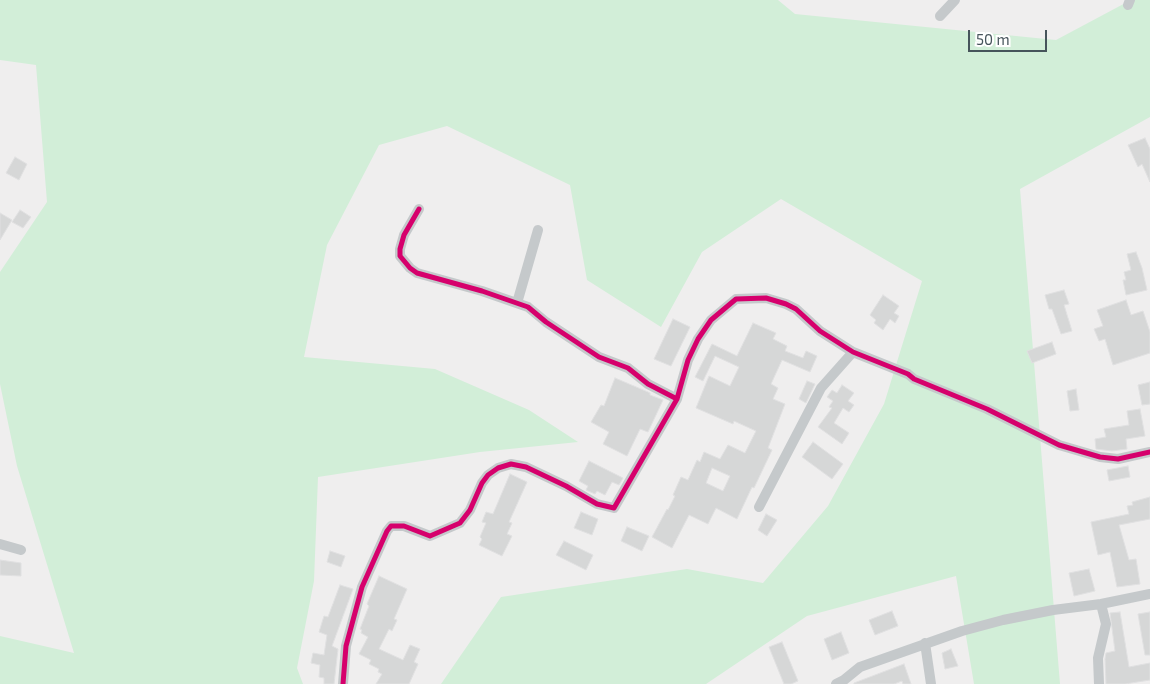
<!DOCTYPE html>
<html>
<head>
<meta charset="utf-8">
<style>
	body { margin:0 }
	#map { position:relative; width:1150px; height:684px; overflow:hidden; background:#efeeee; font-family:"Exo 2",sans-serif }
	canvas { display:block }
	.scale { position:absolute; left:968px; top:30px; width:79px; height:22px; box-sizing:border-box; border:2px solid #46545b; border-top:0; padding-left:6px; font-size:15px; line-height:18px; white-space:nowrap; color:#46545b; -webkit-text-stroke:4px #fff; paint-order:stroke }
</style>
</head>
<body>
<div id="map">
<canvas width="1150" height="684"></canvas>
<div class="scale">50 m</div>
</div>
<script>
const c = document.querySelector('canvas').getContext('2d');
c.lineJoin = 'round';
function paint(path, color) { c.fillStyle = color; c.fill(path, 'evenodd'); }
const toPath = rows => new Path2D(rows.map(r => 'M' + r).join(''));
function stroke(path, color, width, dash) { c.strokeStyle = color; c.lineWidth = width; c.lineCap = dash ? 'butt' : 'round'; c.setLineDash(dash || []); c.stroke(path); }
const green = toPath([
	[0,0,778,0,795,14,1056,40,1131,0,1150,0,1150,117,1020,189,1060,684,974,684,956,576,807,616,706,684,441,684,501,597,687,569,763,583,828,506,884,404,922,281,781,199,702,252,661,327,587,280,570,185,447,126,379,145,327,245,304,357,435,369,529,410,578,442,480,452,318,477,314,581,297,668,303,684,0,684,0,636,74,653,17,466,0,384,0,272,47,202,36,65,0,60]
]);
const building = toPath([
	[1145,138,1150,149,1150,182,1142,164,1138,167,1128,145,1145,138],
	[15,157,27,164,19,180,6,173,15,157],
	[20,210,31,217,23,228,12,222,20,210],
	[0,213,12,220,0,240,0,213],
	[1136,252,1142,268,1147,290,1126,295,1123,280,1126,280,1124,272,1131,270,1127,254,1136,252],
	[1064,290,1069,304,1064,305,1072,331,1061,334,1052,309,1049,309,1045,295,1064,290],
	[883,295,899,306,894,313,899,316,895,323,890,319,883,330,874,323,876,320,870,315,883,295],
	[1126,300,1131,315,1143,311,1150,332,1150,353,1113,365,1105,339,1099,341,1094,329,1103,326,1097,310,1126,300],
	[673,319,690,327,671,366,654,359,673,319],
	[753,323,776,333,773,339,787,346,785,351,803,358,806,351,817,356,810,372,782,360,771,384,778,388,773,399,785,404,768,448,772,450,754,488,752,487,737,519,716,508,708,524,689,515,672,548,652,537,667,509,668,510,675,496,673,495,681,477,688,480,697,460,700,462,704,452,720,459,728,445,745,453,756,431,734,421,733,424,696,408,709,376,730,386,739,367,715,356,703,381,695,377,712,344,737,356,753,323],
	[712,468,730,476,723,491,706,483,712,468],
	[1052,342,1056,354,1032,363,1027,351,1052,342],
	[615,378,648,392,650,393,650,395,663,400,648,432,640,429,627,456,603,444,609,432,591,422,601,405,604,406,615,378],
	[807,381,815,384,806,403,799,399,807,381],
	[1150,382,1150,404,1142,405,1138,385,1150,382],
	[842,385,854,393,848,401,854,405,849,412,843,408,834,423,849,433,842,444,818,427,832,408,829,407,833,401,827,397,832,390,837,393,842,385],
	[1076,389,1079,410,1070,411,1067,391,1076,389],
	[1140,409,1145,436,1126,439,1127,449,1112,451,1096,449,1095,439,1106,437,1104,429,1129,425,1127,411,1140,409],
	[813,442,843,464,832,479,802,457,813,442],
	[589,461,623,478,619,485,612,482,605,495,597,491,595,494,586,490,588,486,579,481,589,461],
	[1128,466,1130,477,1109,481,1107,470,1128,466],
	[510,474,527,482,509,522,512,523,507,534,512,536,502,556,479,545,482,539,480,537,486,523,482,522,486,512,493,514,510,474],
	[1150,497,1150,519,1119,525,1129,560,1136,559,1140,584,1117,587,1110,552,1098,555,1091,522,1129,514,1127,506,1133,505,1132,502,1150,497],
	[581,512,598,519,592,535,574,528,581,512],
	[766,514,777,520,767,536,758,530,766,514],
	[627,527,649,536,642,551,621,541,627,527],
	[564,541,593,555,586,570,556,555,564,541],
	[330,551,345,556,341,567,327,562,330,551],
	[0,560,21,563,21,576,0,575,0,560],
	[1089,569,1095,591,1074,596,1069,573,1089,569],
	[379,576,407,589,394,619,397,620,392,631,389,629,379,649,403,660,410,645,420,649,414,662,418,664,409,684,376,684,382,674,378,672,379,669,369,664,371,660,359,654,368,637,361,633,362,630,360,629,369,606,367,604,379,576],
	[340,585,353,589,332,646,338,649,334,684,324,684,324,678,319,677,320,665,311,663,313,653,324,655,327,635,319,632,324,616,328,617,340,585],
	[892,611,898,626,875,635,869,620,892,611],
	[1120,612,1129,667,1150,663,1150,680,1125,684,1106,684,1105,659,1106,653,1115,651,1110,613,1120,612],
	[1150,612,1150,655,1145,655,1138,614,1150,612],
	[841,632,849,653,832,660,824,639,841,632],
	[782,642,798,681,791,684,784,684,769,647,782,642],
	[951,649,958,666,945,669,942,653,951,649],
	[904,664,911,684,903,684,902,681,894,684,854,684,854,683,904,664]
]);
const minor = toPath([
	[1128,5,1130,0],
	[940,16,955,0],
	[419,209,404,235,400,249,400,256,410,268,417,273,482,291,528,307,546,322,599,357,628,368,648,384,677,399],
	[517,303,538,230],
	[759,507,821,388,853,352],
	[0,544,21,550],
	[925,643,931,684],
	[343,684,346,646,362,587,387,531,391,526,404,526,430,536,460,523,470,510,482,483,488,475,498,468,511,464,526,467,566,486,597,504,614,508,677,399,688,360,698,339,711,320,736,299,766,298,786,304,796,309,820,331,853,352,908,374,914,379,987,409,1059,445,1100,457,1118,459,1150,452],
	[836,684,844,680,860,667,962,631,1003,620,1053,610,1101,604,1150,594],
	[1099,684,1098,658,1106,624,1101,604]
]);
const cycleway = toPath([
	[419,209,404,235,400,249,400,256,410,268,417,273,482,291,528,307,546,322,599,357,628,368,648,384,677,399],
	[343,684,346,646,362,587,387,531,391,526,404,526,430,536,460,523,470,510,482,483,488,475,498,468,511,464,526,467,566,486,597,504,614,508,677,399,688,360,698,339,711,320,736,299,766,298,786,304,796,309,820,331,853,352,908,374,914,379,987,409,1059,445,1100,457,1118,459,1150,452]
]);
paint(green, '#d2eed8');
paint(building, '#d6d7d7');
stroke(building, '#e0e0e1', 1);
stroke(minor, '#c5c9cb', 10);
stroke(cycleway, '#d6006c', 5);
</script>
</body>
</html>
